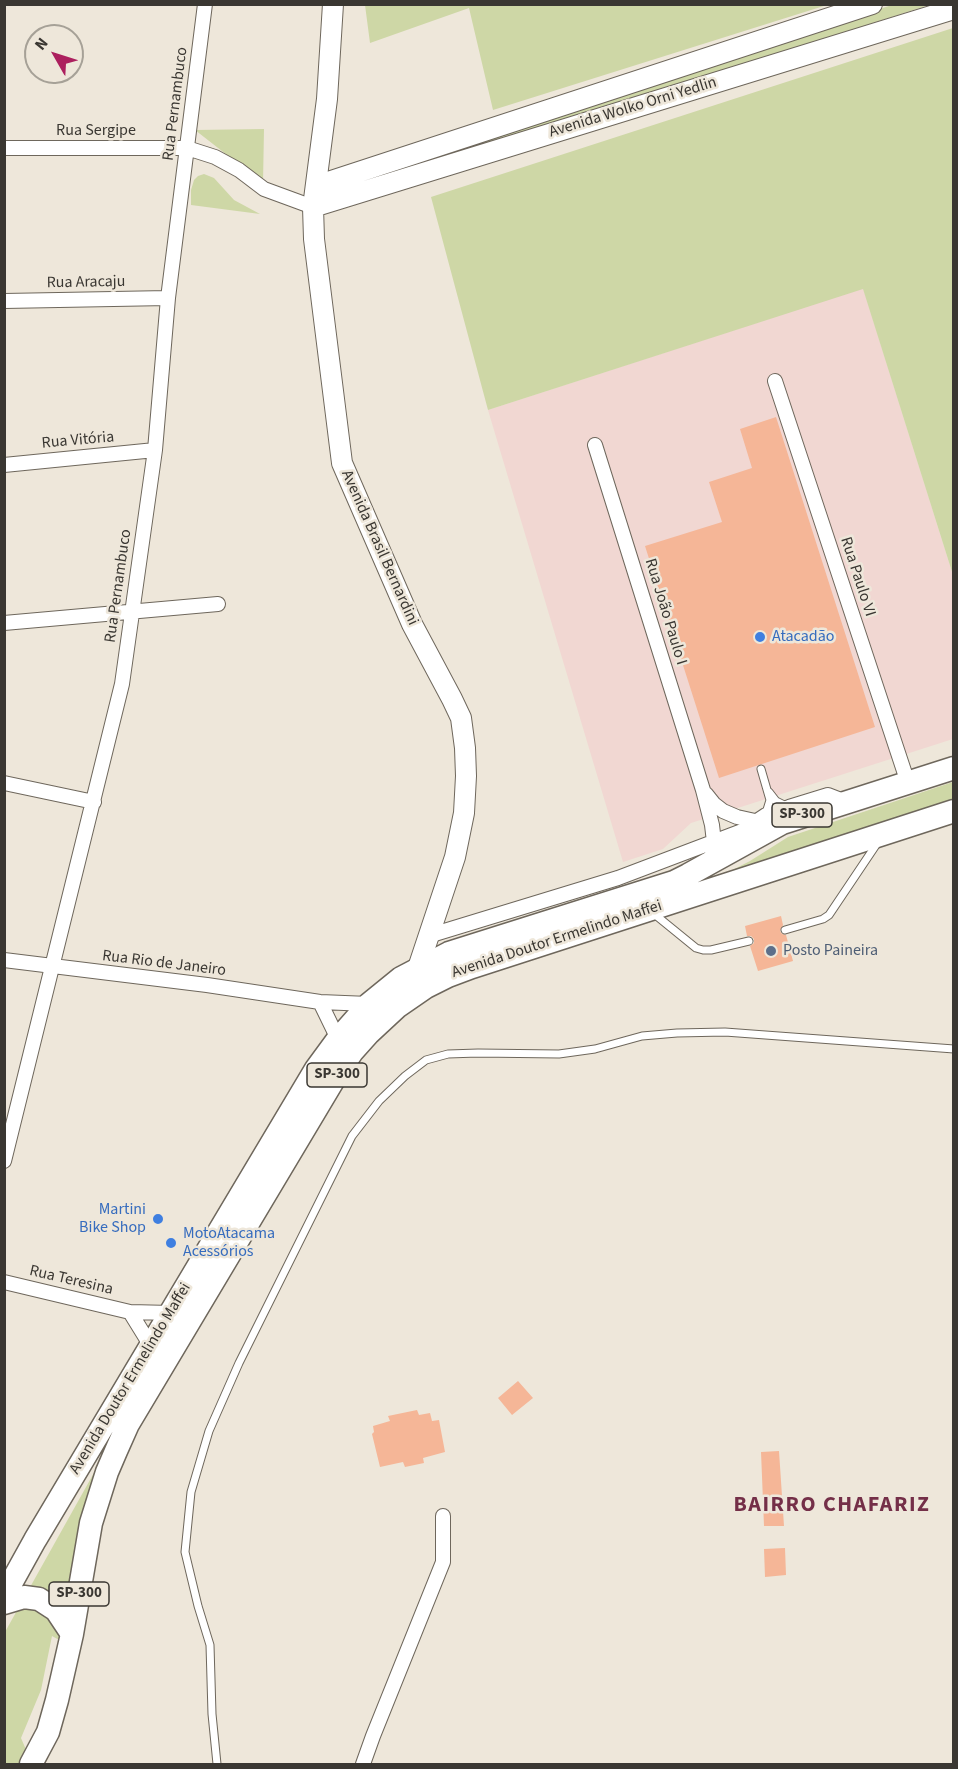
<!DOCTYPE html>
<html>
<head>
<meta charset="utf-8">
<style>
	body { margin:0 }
	#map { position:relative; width:958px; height:1769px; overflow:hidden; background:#eee7da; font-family:"Source Sans 3",sans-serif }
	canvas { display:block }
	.frame { position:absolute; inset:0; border:6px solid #3a3732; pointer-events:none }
	.north { position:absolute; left:24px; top:24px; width:60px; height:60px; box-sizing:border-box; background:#eee7da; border:2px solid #a6a197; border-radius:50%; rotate:309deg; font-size:16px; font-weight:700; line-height:24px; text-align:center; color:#3a3732 }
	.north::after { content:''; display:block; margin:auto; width:21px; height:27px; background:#ac205e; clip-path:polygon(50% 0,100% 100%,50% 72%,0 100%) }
</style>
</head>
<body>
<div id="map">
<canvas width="958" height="1769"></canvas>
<div class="frame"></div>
<div class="north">N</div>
</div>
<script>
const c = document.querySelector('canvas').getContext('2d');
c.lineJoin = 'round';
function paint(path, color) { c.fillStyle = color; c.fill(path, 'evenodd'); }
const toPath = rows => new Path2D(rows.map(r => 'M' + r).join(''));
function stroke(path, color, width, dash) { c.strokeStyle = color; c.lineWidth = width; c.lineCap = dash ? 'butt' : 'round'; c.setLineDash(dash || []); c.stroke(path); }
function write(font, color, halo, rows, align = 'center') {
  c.font = font + ' "Source Sans 3",sans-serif'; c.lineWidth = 5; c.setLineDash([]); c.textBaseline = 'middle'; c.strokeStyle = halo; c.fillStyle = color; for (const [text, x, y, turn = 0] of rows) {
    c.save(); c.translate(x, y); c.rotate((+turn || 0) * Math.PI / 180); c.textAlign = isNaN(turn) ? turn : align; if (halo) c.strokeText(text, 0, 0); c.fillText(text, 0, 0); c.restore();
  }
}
const commercial = toPath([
	[863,288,953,575,953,739,691,823,663,849,623,862,488,410]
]);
const green = toPath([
	[365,5,365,4,827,5,493,110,469,8,370,43],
	[892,5,929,5,330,198,329,187],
	[953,28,953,575,863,289,488,410,431,197],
	[264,129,263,183,195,130],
	[204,174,214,178,234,200,260,214,191,205,191,190,194,180,198,176],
	[953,782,953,802,713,880,750,861,788,837],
	[100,1462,91,1523,67,1594,61,1641,52,1636,41,1690,21,1738,27,1752,19,1764,5,1764,5,1632]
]);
const building = toPath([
	[776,417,875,727,719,778,645,546,722,522,709,482,752,468,740,429],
	[781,916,783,925,780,931,782,934,786,935,793,961,758,971,750,946,754,943,754,939,751,936,747,936,745,926],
	[518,1381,533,1398,512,1415,498,1398],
	[417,1410,419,1415,430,1413,432,1421,439,1420,445,1452,423,1458,424,1463,405,1467,403,1462,380,1467,372,1434,374,1432,373,1426,390,1421,388,1416],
	[779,1451,784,1526,764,1526,761,1452],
	[785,1548,786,1575,765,1577,764,1549]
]);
const lane = toPath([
	[761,769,770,800,766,813],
	[769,792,776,801,788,807],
	[653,913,696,948,703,950,711,950,749,941],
	[785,930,823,919,829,915,878,842],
	[217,1764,212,1714,210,1645,198,1606,185,1552,191,1492,209,1431,239,1363,352,1136,379,1101,405,1076,426,1060,448,1054,478,1053,559,1054,595,1049,642,1036,677,1033,725,1032,954,1049]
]);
const street = toPath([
	[4,148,187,148,215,157,239,170,264,189,313,207],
	[4,301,168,298],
	[775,381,908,783],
	[595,445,703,790,712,825,714,842,711,862],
	[4,465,155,450],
	[4,623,218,604],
	[4,783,94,802],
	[706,794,714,804,723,811,737,817,755,821],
	[736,837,742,831,766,815,789,807,828,795,846,802],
	[428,936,618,878,742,831],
	[4,960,207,985,320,1002,369,1004],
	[320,1002,338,1039],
	[4,1161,122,684,155,450,168,298,205,4],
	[4,1282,130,1312,171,1313],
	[130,1312,151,1346],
	[363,1764,373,1736,443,1562,443,1516]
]);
const secondary = toPath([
	[333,4,327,99,313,207,314,239,342,463,412,624,452,699,461,718,465,748,466,776,464,813,455,857,418,968],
	[316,186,872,4],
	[313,207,954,9]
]);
const primary = toPath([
	[4,1596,35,1540,316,1069,338,1039,369,1004,401,978,449,953,674,882,688,875,782,823,954,768],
	[4,1603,24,1597,39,1599,56,1610,72,1634],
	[31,1764,48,1732,57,1700,72,1634,91,1523,107,1472,116,1451,128,1424,337,1074,352,1052,369,1033,397,1007,426,987,448,976,472,967,954,811]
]);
const markers = [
	[760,637,6,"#3f7fe0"],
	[771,951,6,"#5c6f8a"],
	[158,1219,6,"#3f7fe0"],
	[171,1243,6,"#3f7fe0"]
];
const shields = [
	[802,815,60],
	[337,1075,60],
	[79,1594,60]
];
const shieldNames = [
	["SP-300",802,815],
	["SP-300",337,1075],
	["SP-300",79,1594]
];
const streetNames = [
	["Rua Pernambuco",176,104,-83],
	["Avenida Wolko Orni Yedlin",633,108,-17],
	["Rua Sergipe",96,131],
	["Rua Aracaju",86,283,-1],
	["Rua Vitória",78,441,-5],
	["Avenida Brasil Bernardini",379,548,66],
	["Rua Paulo VI",857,577,72],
	["Rua Pernambuco",119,586,-82],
	["Rua João Paulo I",665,612,73],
	["Avenida Doutor Ermelindo Maffei",557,940,-18],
	["Rua Rio de Janeiro",164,964,7],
	["Rua Teresina",71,1281,13],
	["Avenida Doutor Ermelindo Maffei",131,1379,-59]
];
const shopNames = [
	["Atacadão",772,637],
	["Martini",146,1210,"right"],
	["Bike Shop",146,1228,"right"],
	["MotoAtacama",183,1234],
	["Acessórios",183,1252]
];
const serviceNames = [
	["Posto Paineira",783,951]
];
const districtNames = [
	["BAIRRO CHAFARIZ",832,1506]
];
paint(commercial, '#f1d7d2');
paint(green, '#ced7a6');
paint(building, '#f5b697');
stroke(lane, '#6e675c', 9);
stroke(street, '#6e675c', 16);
stroke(secondary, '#6e675c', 22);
stroke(primary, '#6e675c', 25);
stroke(lane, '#fff', 7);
stroke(street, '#fff', 14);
stroke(secondary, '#fff', 20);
stroke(primary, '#fff', 22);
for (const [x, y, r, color] of markers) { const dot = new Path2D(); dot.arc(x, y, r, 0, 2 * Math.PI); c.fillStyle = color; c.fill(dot); stroke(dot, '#eee7da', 2); }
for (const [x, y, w] of shields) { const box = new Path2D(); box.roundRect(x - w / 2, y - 12, w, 24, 4.5); c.fillStyle = '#eee7da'; c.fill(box); stroke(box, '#3a3732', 1.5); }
write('bold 15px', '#3a3732', null, shieldNames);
write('16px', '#3a3732', '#eee7da', streetNames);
write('16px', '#366cbe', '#eee7da', shopNames, 'left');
write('16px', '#4e5e75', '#eee7da', serviceNames, 'left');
c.letterSpacing = '1.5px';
write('bold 22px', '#742f48', '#eee7da', districtNames);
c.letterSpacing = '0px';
</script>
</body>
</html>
